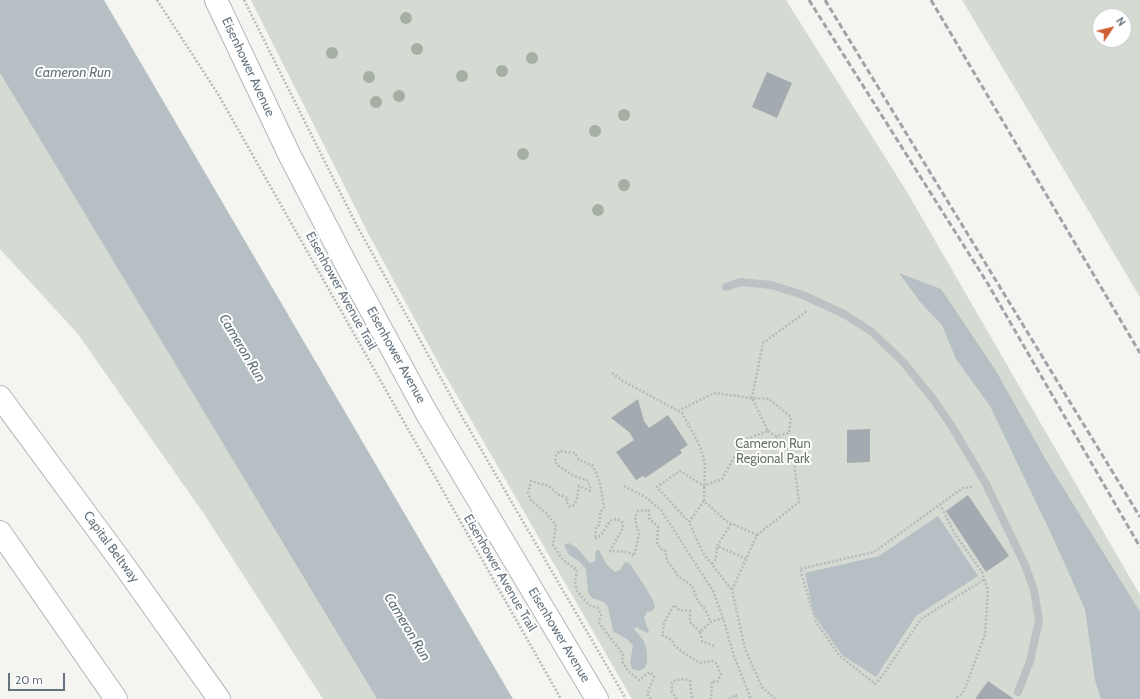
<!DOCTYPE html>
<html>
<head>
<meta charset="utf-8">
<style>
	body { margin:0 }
	#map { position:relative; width:1140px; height:699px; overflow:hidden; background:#f4f4f0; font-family:Cabin,sans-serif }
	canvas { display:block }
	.north { position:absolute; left:1092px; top:8px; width:40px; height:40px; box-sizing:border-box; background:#fff; border:1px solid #c2c7cb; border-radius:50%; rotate:55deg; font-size:11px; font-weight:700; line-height:16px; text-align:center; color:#66737e }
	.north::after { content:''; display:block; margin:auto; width:14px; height:18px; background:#d05e35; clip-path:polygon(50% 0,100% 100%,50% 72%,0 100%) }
	.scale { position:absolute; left:8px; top:673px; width:57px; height:18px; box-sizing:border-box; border:2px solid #66737e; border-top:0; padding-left:5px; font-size:12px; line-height:14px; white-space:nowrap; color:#66737e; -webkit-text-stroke:3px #fff; paint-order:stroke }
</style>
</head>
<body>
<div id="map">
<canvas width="1140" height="699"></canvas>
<div class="north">N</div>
<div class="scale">20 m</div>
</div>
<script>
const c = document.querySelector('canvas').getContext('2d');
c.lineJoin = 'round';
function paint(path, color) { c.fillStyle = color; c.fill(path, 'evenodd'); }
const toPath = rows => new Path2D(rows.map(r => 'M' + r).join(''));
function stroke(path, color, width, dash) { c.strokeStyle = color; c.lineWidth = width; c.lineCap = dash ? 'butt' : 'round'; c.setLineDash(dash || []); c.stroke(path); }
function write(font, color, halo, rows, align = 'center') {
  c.font = font + ' Cabin,sans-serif'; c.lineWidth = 4; c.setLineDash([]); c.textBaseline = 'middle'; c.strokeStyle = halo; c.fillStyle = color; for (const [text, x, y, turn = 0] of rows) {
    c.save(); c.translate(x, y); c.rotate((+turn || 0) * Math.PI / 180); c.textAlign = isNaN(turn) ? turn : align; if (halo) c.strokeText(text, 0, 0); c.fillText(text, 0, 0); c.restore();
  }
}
const green = toPath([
	[251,0,786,0,907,192,1140,595,1140,699,632,699,441,368,368,233],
	[962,0,1140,0,1140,297,1091,215],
	[1100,16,1124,16,1124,40,1100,40],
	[0,73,259,501,377,699,323,699,204,514,78,334,0,249]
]);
const water = toPath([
	[0,0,104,0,513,699,377,699,0,73],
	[899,273,941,289,996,371,1046,460,1140,612,1140,699,1101,699,1095,680,1085,609,1054,540,990,406,956,359,942,325,921,303],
	[938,516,978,576,916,616,876,677,842,655,814,615,805,573,879,556],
	[569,543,577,548,590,563,595,561,596,550,599,550,607,565,615,572,620,570,625,562,630,564,646,588,654,603,655,607,652,611,647,612,644,618,649,632,647,633,636,627,634,629,644,641,647,651,647,662,645,668,639,671,632,669,630,662,633,646,628,640,613,631,608,607,604,602,592,598,588,592,586,569,580,562,569,555,564,545]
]);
const building = toPath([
	[767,72,792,83,777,118,752,107],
	[638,399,644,421,649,428,668,415,688,445,680,450,682,453,645,478,643,476,636,480,616,452,634,440,629,432,611,418],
	[870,429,870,462,847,463,847,430],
	[968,495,1009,556,986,572,946,511],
	[988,681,1014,699,975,699]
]);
const path = toPath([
	[157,0,218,94,561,699],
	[244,0,356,224,464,420,626,699],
	[612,373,623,381,682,413,700,446,705,464,704,501,726,521,757,535,732,590,745,649,762,687,775,699],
	[678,411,714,393,752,398,768,431,744,440,722,479,704,486,680,471,657,487,689,522],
	[768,431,776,436,789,433,791,417,769,399,752,398,763,343,807,311],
	[624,486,645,497,661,510,713,591,723,618,734,656,751,699],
	[972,487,963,488,874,552,800,569,816,622,839,655,875,684,883,675,921,619,985,579],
	[704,501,689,522,703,553,732,590],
	[940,504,954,533,982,572,988,590,985,635,963,693,955,699],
	[731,524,717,546,747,559],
	[757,535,799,502,793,455,776,436],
	[712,564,716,559,717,546],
	[700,632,690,622,690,611,679,610,674,605,664,623,662,635,672,640,674,645,685,654,700,663,712,661,716,663,721,674,717,682,712,681,711,699],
	[714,646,702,641,700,632,711,622,723,618],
	[651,699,647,694,654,677,650,672,639,680,628,671,622,661,623,654,599,623,601,615,598,608,589,605,577,591,575,583,577,570,563,560,553,545,556,525,546,513,531,500,528,493,531,481,549,486,557,494,568,498,566,501,569,506,573,506,577,500,579,486,590,491,590,486,587,480,574,476,560,467,555,462,556,455,560,451,575,453,578,459,593,466,600,483,604,508,600,512,600,518,599,525,596,527,595,539,601,535,610,521,617,519,622,522,623,528,610,551,628,552,634,556,639,534,635,520,636,515,638,511,649,510,649,518,658,527,657,543,661,549,665,550,667,560,678,576,692,586,698,601,705,609,711,622],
	[677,699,672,692,672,683,676,680,684,679,690,681,692,699],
	[729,699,736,695,737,699]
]);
const lane = toPath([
	[726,287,741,282,771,285,803,295,844,314,872,332,904,363,933,399,951,425,986,484,1025,565,1034,590,1039,621,1030,661,1018,692]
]);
const secondary = toPath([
	[216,0,290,156,347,266,426,412,597,699]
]);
const highway = toPath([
	[0,397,123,564,219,699],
	[0,532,116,699]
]);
const rail = toPath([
	[809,0,988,284,1140,547],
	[825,0,1140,517],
	[931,0,1140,353]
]);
const trees = [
	[406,18],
	[417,49],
	[332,53],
	[532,58],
	[502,71],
	[462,76],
	[369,77],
	[399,96],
	[376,102],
	[624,115],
	[595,131],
	[523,154],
	[624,185],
	[598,210]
];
const streetNames = [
	["Eisenhower Avenue",248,67,65],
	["Eisenhower Avenue Trail",341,291,61],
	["Eisenhower Avenue",396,355,61],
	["Capital Beltway",111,547,54],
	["Eisenhower Avenue Trail",500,573,60],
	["Eisenhower Avenue",559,635,59]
];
const parkNames = [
	["Cameron Run",773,444],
	["Regional Park",773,459]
];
const waterNames = [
	["Cameron Run",73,73],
	["Cameron Run",242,348,59],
	["Cameron Run",407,627,59]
];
paint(green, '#d5dad2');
paint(water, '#b6c0c4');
paint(building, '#a4abb0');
stroke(secondary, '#b2b6ba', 24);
stroke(highway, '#b2b5b8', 24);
stroke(path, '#b7babc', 2.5, [2, 2]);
stroke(lane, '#bdc1c4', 8);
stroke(secondary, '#fff', 22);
stroke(highway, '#fff', 22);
stroke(rail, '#9fa4a9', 3, [6, 3]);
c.fillStyle = '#a6afa3';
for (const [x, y] of trees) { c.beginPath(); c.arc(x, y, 6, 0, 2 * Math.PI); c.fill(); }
write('13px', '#66737e', '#fff', streetNames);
write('13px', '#677664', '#fff', parkNames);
write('italic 14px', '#62737b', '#fff', waterNames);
</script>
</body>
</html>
